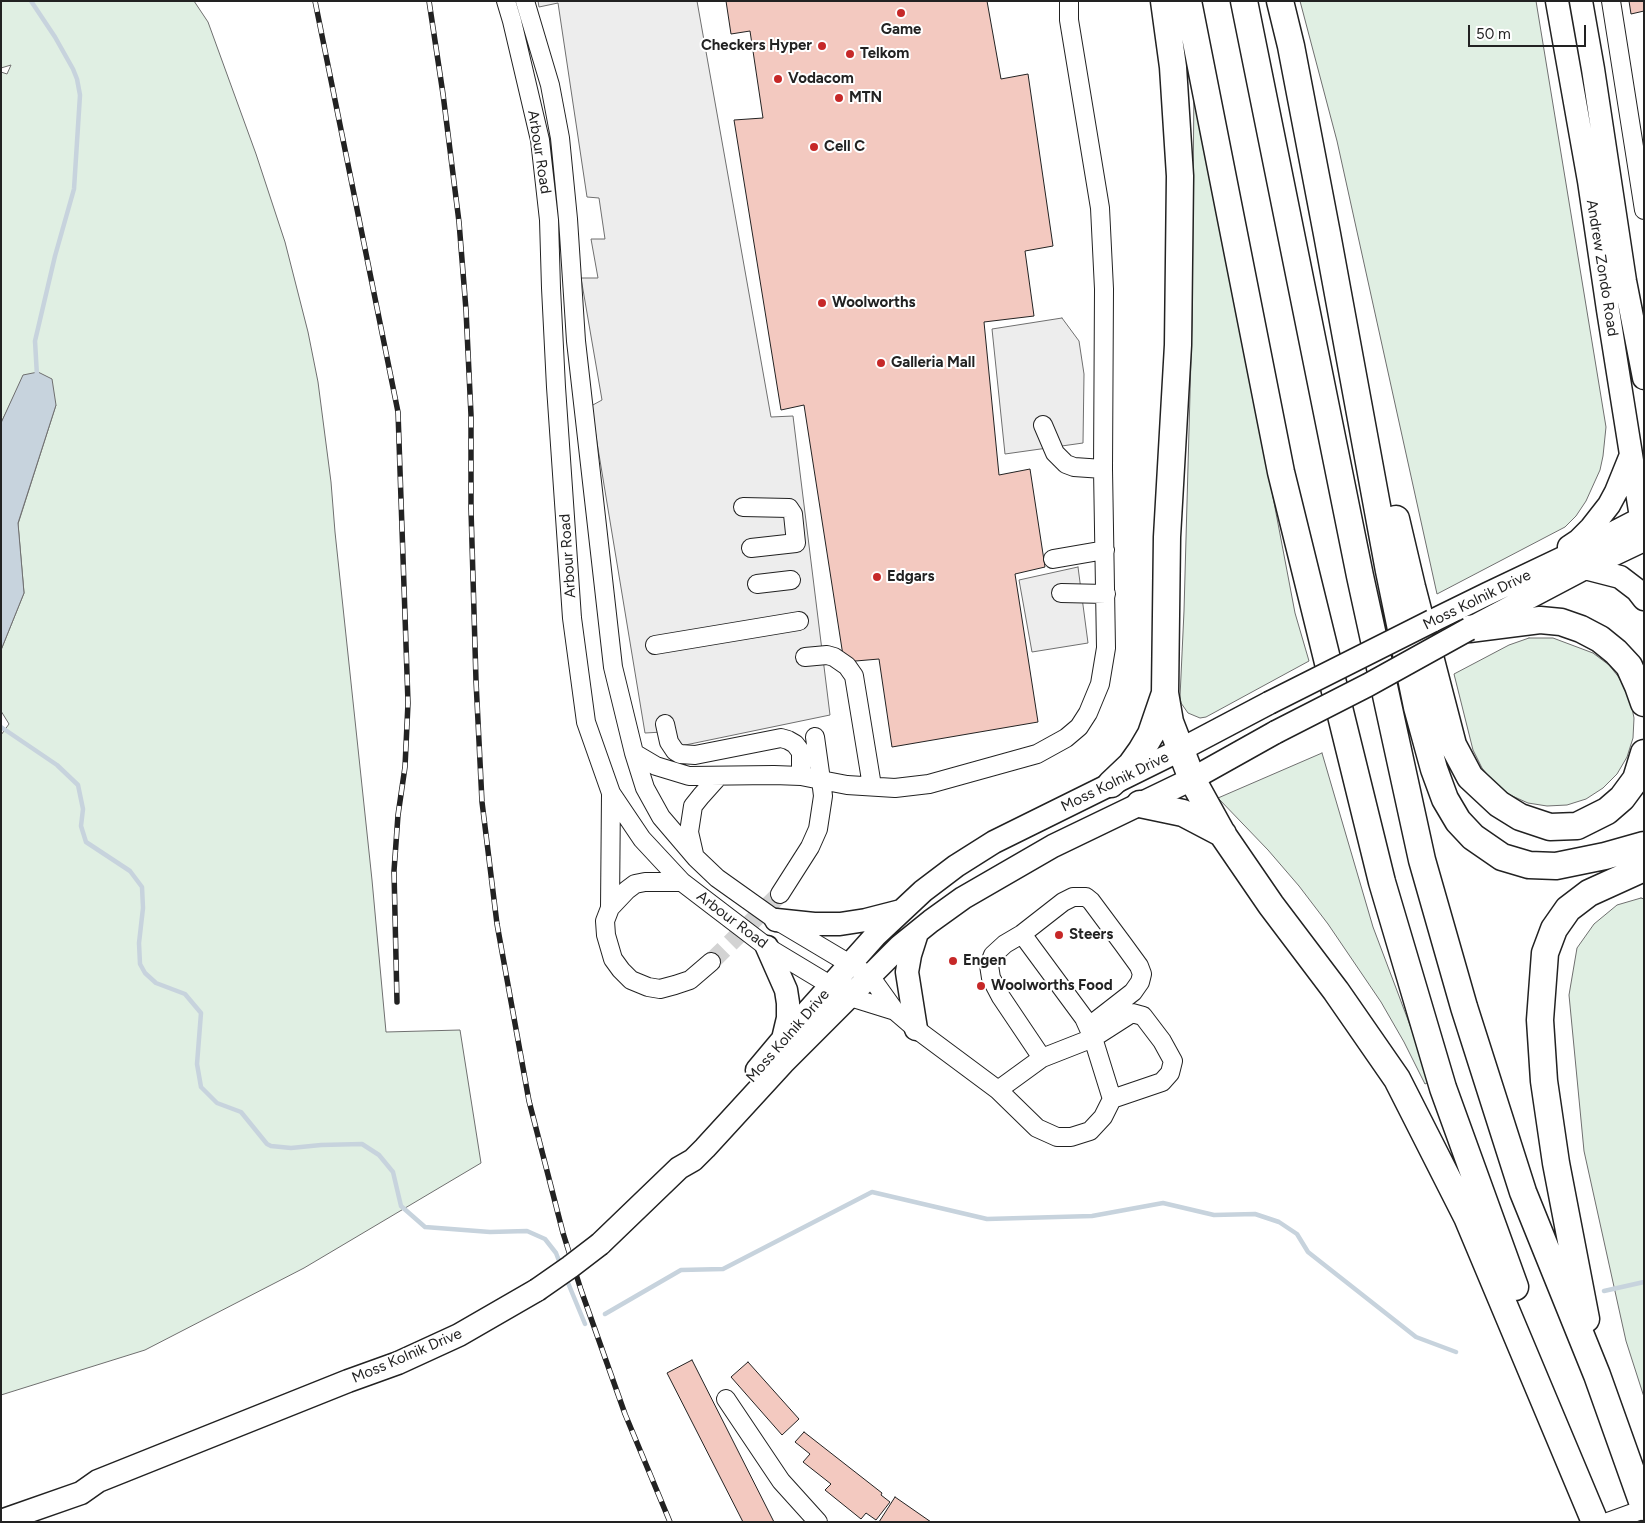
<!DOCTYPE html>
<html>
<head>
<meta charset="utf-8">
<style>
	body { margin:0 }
	#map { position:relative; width:1645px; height:1523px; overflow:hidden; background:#fff; font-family:Figtree,sans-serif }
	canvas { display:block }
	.frame { position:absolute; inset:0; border:2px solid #222; pointer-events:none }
	.scale { position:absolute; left:1468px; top:25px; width:118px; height:22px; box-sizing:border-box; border:2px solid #222; border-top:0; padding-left:6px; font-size:15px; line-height:18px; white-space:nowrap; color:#222; -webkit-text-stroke:4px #fff; paint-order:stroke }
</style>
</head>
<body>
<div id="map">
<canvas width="1645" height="1523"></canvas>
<div class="frame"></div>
<div class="scale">50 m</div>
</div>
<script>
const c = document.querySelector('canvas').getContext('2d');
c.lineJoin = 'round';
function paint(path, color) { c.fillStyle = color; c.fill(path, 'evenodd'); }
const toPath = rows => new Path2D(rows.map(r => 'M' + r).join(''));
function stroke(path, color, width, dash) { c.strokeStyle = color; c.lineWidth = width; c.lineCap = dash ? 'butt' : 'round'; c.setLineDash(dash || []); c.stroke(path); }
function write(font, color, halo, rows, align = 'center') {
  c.font = font + ' Figtree,sans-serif'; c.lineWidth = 4; c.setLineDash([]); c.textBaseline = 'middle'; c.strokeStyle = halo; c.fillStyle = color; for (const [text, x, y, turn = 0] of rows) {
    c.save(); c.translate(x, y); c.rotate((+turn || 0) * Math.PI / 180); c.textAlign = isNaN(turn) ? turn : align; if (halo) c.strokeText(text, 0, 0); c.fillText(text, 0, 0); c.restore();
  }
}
const green = toPath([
	[1,1,194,1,208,22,256,154,285,242,308,332,318,382,331,482,335,532,372,880,386,1032,460,1030,481,1163,304,1268,145,1350,1,1395,1,735,9,724,1,711,1,650,24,593,18,524,56,405,24,375,1,423,1,72,7,74,11,65,1,68,1,1],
	[1300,1,1536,1,1606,427,1603,456,1600,470,1586,501,1576,516,1565,527,1437,594,1337,141,1300,1],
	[1194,81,1295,613,1309,661,1206,717,1200,718,1188,713,1181,703,1180,697,1184,611,1192,322,1194,81],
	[1529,638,1553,638,1593,653,1609,665,1621,680,1630,698,1634,718,1633,738,1627,757,1617,774,1603,788,1586,799,1567,805,1547,806,1528,803,1510,795,1494,783,1482,768,1473,750,1454,674,1509,645,1529,638],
	[1322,753,1373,927,1431,1081,1425,1084,1404,1042,1381,1002,1328,924,1299,886,1268,850,1218,798,1322,753],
	[1641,898,1644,899,1644,1397,1626,1341,1584,1151,1569,995,1577,948,1594,924,1617,905,1641,898]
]);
const parking = toPath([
	[538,1,697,1,771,417,793,416,830,715,666,749,663,732,645,733,591,406,602,400,581,278,598,278,591,239,605,239,599,198,587,197,558,3,539,7,538,1],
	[1062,318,1079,341,1084,374,1083,443,1005,454,992,329,1062,318],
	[1078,567,1088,643,1032,652,1019,580,1078,567]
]);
const water = toPath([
	[38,372,52,379,56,405,18,523,24,593,1,650,1,423,23,375,38,372]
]);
const stream = toPath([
	[31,1,55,37,73,69,77,79,80,95,74,189,55,256,35,341,37,376],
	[1,727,57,765,78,785,83,809,81,826,86,842,130,871,142,887,143,908,139,943,140,964,145,973,156,983,185,994,201,1013,197,1064,201,1087,217,1103,241,1112,267,1144,271,1146,291,1148,321,1145,362,1144,379,1155,393,1172,401,1206,425,1227,490,1232,527,1231,545,1239,556,1253,561,1266],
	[566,1278,585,1324],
	[1604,1291,1644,1282],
	[605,1314,681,1270,723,1269,872,1192,987,1219,1092,1216,1163,1203,1214,1215,1255,1214,1279,1222,1297,1234,1308,1252,1416,1337,1456,1352]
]);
const building = toPath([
	[726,1,987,1,1001,79,1028,74,1053,246,1025,251,1034,316,984,322,999,475,1030,469,1045,567,1015,574,1038,722,892,747,879,659,844,662,804,405,781,410,734,120,763,118,750,31,731,34,726,1],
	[1629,1,1644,1,1644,11,1631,14,1629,1],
	[692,1360,774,1522,743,1522,667,1373,692,1360],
	[748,1362,799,1419,782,1435,731,1377,748,1362],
	[804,1432,882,1493,881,1495,890,1502,876,1520,866,1513,861,1519,825,1490,831,1484,803,1462,810,1454,795,1442,804,1432],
	[895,1497,931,1522,879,1522,895,1497]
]);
const minorTunnel = toPath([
	[711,962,780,894]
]);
const minor = toPath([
	[506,1,512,21,540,140,549,220,551,288,556,387,572,618,586,722,611,793,642,839,682,882,767,947,850,997,895,1011],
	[525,1,550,85,560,138,568,219,576,341,613,667,634,753,645,788,661,817,696,858,717,878,776,920,870,976,895,1011,916,1029,998,1090,1037,1128,1057,1137,1071,1137,1090,1131,1103,1117,1112,1099,1093,1038,1042,1058,998,1090],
	[1611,1,1644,210],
	[1043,425,1055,453,1066,464,1074,467,1103,469],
	[743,507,789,508,793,514,796,543,751,548],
	[1053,559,1105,550],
	[757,584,791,580],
	[1061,593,1106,594],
	[655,645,799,621],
	[805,657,827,655,834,657,847,666,854,676,872,786],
	[665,724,669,742,675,751,680,754,695,755,781,738,788,740,795,744,801,752,801,776],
	[815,737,821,780,847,785,895,788,929,784,1037,754,1066,738,1079,727,1088,713,1100,684,1106,648,1103,469,1104,289,1100,208,1069,20,1069,1],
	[634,753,656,766,689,776,774,775,801,776,821,780,823,796,818,829,810,847,780,894],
	[611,793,610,908,605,921,606,935,613,959,621,970,631,980,648,987,660,989,675,985,690,980,711,962],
	[694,854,689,832,693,806,701,796,718,777],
	[610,908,627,890,635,884,645,882,682,882],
	[1022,934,1084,1018,1093,1038,1132,1013,1143,1016,1162,1041,1173,1061,1170,1073,1162,1082,1112,1099],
	[1042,1058,1001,997,991,978,989,965,993,955,1005,944,1022,934,1063,902,1073,897,1086,897,1091,901,1123,944,1139,966,1142,974,1140,982,1133,992,1088,1027],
	[726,1399,781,1481,818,1522],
	[1608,1522,1644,1509]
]);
const major = toPath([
	[1557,1,1589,181,1608,310,1644,536],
	[1581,1,1593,69,1625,281,1644,378],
	[1569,547,1578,541,1591,528,1609,505,1616,492,1631,455],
	[1585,568,1620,577,1637,590,1644,599],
	[1432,621,1487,594,1586,547,1644,517],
	[1475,626,1585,568,1644,540],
	[776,920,814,924,840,924,866,920,901,911],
	[767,947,786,990,788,1003,788,1018,783,1039],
	[916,1029,907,972,910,955,917,933],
	[757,1070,783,1039,876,935,923,891,956,866,994,842,1180,750,1269,703],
	[600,1244,679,1168,693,1160,705,1148,783,1063,900,946,931,921,963,898,1053,846,1192,779,1276,732],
	[1,1521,81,1493,98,1481,348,1381,398,1363,459,1335,537,1290]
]);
const highway = toPath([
	[1164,1,1173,67,1180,176,1178,345,1167,537,1165,693,1170,722,1192,779,1223,835,1271,905,1336,991,1397,1079,1467,1217,1595,1522],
	[1188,1,1281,472,1382,882,1443,1088,1515,1287],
	[1244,1,1360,576,1422,860,1464,1007,1523,1192,1597,1375,1644,1507],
	[1280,1,1291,46,1327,234,1389,571,1417,707,1434,769,1445,799,1458,821,1473,837,1502,857,1529,865,1556,866,1605,856,1644,845],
	[1396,519,1412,587,1453,745,1470,777,1499,804,1520,817,1550,827,1577,826,1607,811,1622,798,1636,779,1644,753],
	[1469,629,1540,620,1561,622,1581,629,1600,639,1616,652,1629,666,1638,686,1644,703],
	[1111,784,1131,765,1141,751,1151,734,1164,696],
	[1140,804,1183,813,1223,834],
	[1586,1319,1556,1163,1544,1081,1540,1020,1545,953,1554,929,1568,909,1589,893,1644,868]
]);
const rail = toPath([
	[315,1,398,412,408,703,405,767,398,815,394,871,397,1002],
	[429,1,443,94,459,222,466,310,471,415,471,509,476,681,482,802,497,924,529,1101,563,1233,581,1290,625,1414,670,1522]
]);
const majorBridge = toPath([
	[1269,703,1432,621],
	[1276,732,1368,685,1469,629],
	[537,1290,570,1267,600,1244]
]);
const markers = [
	[901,13,5,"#c62828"],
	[822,46,5,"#c62828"],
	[850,54,5,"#c62828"],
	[778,79,5,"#c62828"],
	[839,98,5,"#c62828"],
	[814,147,5,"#c62828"],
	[822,303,5,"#c62828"],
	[881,363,5,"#c62828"],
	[877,577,5,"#c62828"],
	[1059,935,5,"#c62828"],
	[953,961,5,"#c62828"],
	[981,986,5,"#c62828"]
];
const poiNames = [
	["Game",901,30,"center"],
	["Checkers Hyper",812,46,"right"],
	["Telkom",860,54],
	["Vodacom",788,79],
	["MTN",849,98],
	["Cell C",824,147],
	["Woolworths",832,303],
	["Galleria Mall",891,363],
	["Edgars",887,577],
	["Steers",1069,935],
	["Engen",963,961],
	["Woolworths Food",991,986]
];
const streetNames = [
	["Arbour Road",539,152,81],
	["Andrew Zondo Road",1602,268,81],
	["Arbour Road",568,556,-94],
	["Moss Kolnik Drive",1477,600,-26],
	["Moss Kolnik Drive",1115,782,-26],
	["Arbour Road",732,920,37],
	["Moss Kolnik Drive",788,1036,-49],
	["Moss Kolnik Drive",407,1356,-23]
];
paint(green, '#e0efe3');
stroke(green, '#6f6f6f', 1);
paint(parking, '#ededed');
stroke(parking, '#6f6f6f', 1);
paint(water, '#c7d3dd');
stroke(water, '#6f6f6f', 1);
stroke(stream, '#c7d3dd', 4.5);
paint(building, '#f3c9c0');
stroke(building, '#222', 1);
stroke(minorTunnel, '#d3d3d3', 18, [18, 9]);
stroke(minor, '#222', 20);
stroke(major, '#222', 25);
stroke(highway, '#222', 29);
stroke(minor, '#fff', 18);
stroke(major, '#fff', 22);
stroke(highway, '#fff', 26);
stroke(rail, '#222', 5.5);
stroke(rail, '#fff', 4, [11]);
stroke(majorBridge, '#222', 25, []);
stroke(majorBridge, '#fff', 22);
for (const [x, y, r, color] of markers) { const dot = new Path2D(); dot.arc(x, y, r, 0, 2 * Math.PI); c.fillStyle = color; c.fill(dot); stroke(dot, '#fff', 2); }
write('bold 15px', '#222', '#fff', poiNames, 'left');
write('15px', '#222', '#fff', streetNames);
</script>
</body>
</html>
